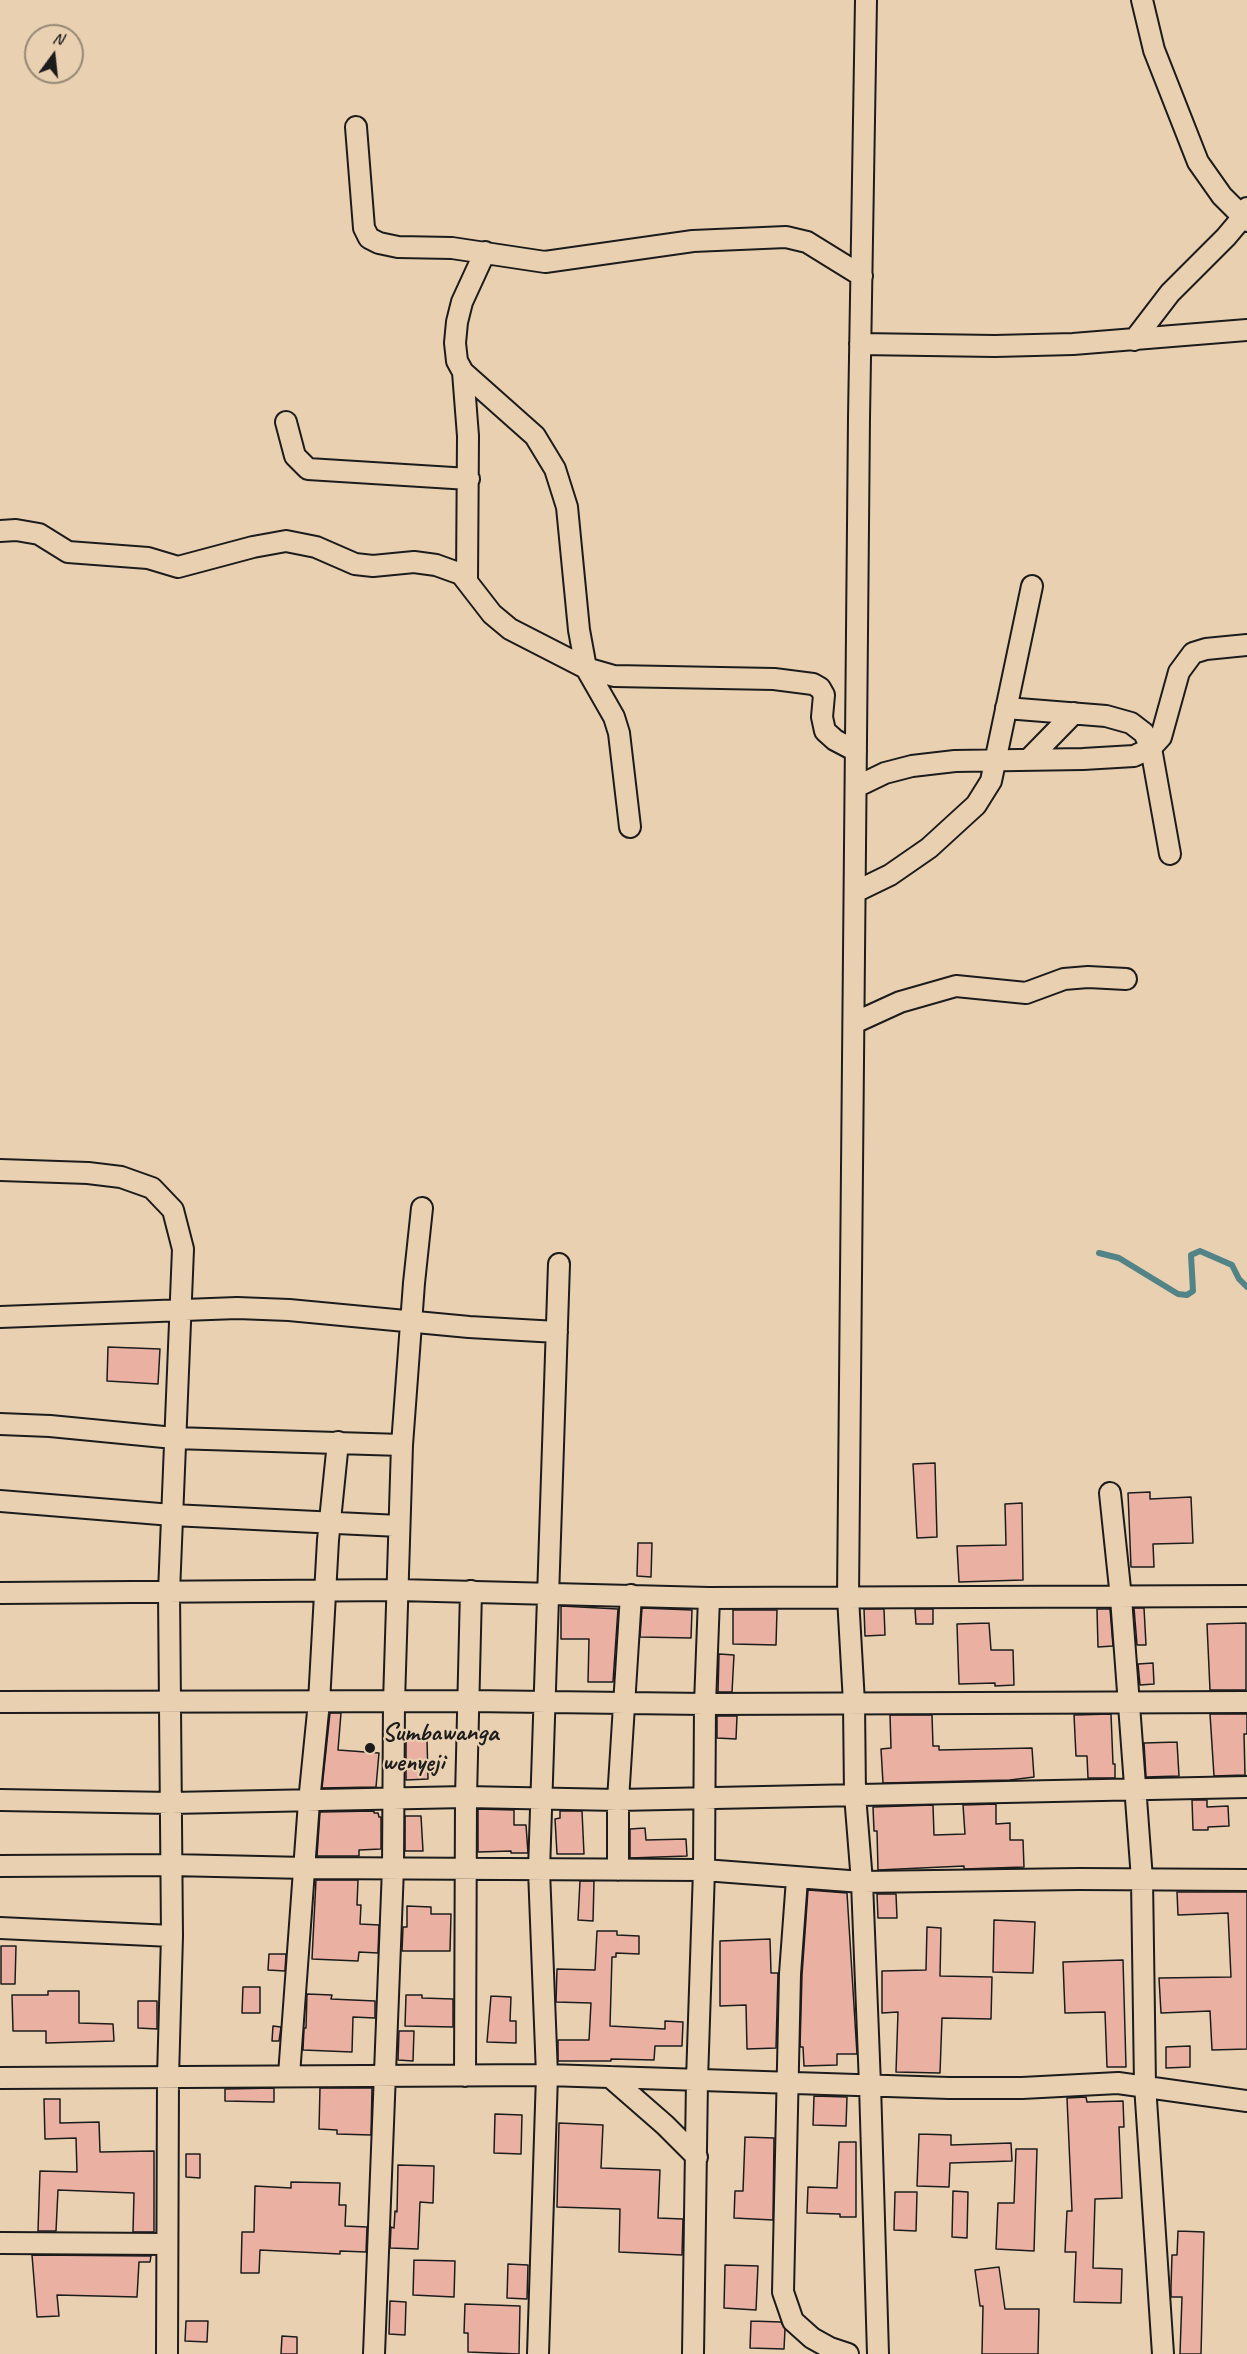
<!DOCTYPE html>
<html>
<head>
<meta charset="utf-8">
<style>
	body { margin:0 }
	#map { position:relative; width:1247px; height:2354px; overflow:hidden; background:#e9d0b1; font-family:Caveat,sans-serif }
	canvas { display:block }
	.north { position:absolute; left:24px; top:24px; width:60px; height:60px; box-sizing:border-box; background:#e9d0b1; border:2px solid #978875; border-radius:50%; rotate:15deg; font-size:16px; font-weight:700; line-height:24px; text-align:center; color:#1c1c1c }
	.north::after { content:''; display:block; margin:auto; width:21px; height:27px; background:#1c1c1c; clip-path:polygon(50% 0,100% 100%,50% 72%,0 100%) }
</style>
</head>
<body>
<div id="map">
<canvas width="1247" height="2354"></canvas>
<div class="north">N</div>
</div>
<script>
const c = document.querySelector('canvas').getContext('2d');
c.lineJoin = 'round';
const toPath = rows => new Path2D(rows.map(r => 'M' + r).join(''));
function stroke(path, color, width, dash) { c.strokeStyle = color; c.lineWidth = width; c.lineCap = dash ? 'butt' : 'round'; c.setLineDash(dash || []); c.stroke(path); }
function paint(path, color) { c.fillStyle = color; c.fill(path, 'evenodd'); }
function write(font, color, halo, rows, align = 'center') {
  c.font = font + ' Caveat,sans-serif'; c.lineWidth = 4.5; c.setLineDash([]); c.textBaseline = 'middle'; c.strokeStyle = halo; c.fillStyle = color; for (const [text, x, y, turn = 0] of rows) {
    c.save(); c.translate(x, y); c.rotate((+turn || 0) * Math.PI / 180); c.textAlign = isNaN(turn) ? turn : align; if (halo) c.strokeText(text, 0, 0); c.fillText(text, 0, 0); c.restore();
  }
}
const stream = toPath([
	[1099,1253,1119,1258,1178,1294,1187,1295,1193,1291,1191,1255,1200,1251,1232,1265,1239,1279,1247,1287]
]);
const building = toPath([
	[108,1347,160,1349,158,1384,107,1381,108,1347],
	[935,1463,937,1537,917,1538,913,1464,935,1463],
	[1150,1492,1150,1499,1191,1497,1193,1543,1153,1544,1154,1567,1131,1567,1128,1493,1150,1492],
	[1022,1503,1023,1580,959,1582,957,1546,1006,1545,1005,1504,1022,1503],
	[638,1543,652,1543,651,1577,637,1576,638,1543],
	[561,1606,618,1609,613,1682,588,1682,589,1639,561,1639,561,1606],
	[642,1608,692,1610,691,1638,640,1637,642,1608],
	[1134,1608,1144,1608,1146,1645,1137,1645,1134,1608],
	[864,1609,884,1609,885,1635,865,1636,864,1609],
	[915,1609,933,1609,933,1624,916,1624,915,1609],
	[1097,1609,1110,1609,1113,1646,1098,1647,1097,1609],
	[733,1610,777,1610,776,1645,733,1644,733,1610],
	[989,1623,991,1650,1013,1650,1014,1685,995,1686,995,1683,959,1684,957,1624,989,1623],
	[1246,1623,1246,1690,1210,1690,1207,1624,1246,1623],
	[719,1654,734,1655,732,1692,718,1692,719,1654],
	[1153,1663,1154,1684,1140,1685,1138,1664,1153,1663],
	[330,1713,341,1713,338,1750,379,1753,376,1787,322,1788,330,1713],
	[1111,1714,1113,1764,1115,1764,1115,1778,1088,1778,1087,1756,1076,1756,1074,1715,1111,1714],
	[1210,1714,1247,1714,1247,1734,1244,1734,1245,1775,1214,1776,1210,1714],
	[890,1715,932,1715,933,1746,939,1746,939,1750,1032,1748,1034,1777,1010,1780,883,1783,881,1749,891,1748,890,1715],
	[717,1716,737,1716,736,1739,717,1738,717,1716],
	[427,1739,428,1779,406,1780,406,1740,427,1739],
	[1177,1742,1179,1776,1146,1777,1144,1743,1177,1742],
	[1192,1800,1207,1800,1207,1807,1228,1806,1229,1826,1208,1827,1208,1830,1193,1830,1192,1800],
	[996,1804,996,1824,1010,1823,1010,1840,1023,1840,1024,1867,964,1869,964,1866,878,1870,877,1831,874,1831,873,1807,933,1805,934,1835,965,1834,963,1805,996,1804],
	[478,1809,514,1810,514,1825,526,1825,528,1853,511,1853,511,1851,478,1852,478,1809],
	[374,1811,374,1813,378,1813,379,1817,381,1817,381,1849,359,1850,359,1856,317,1856,320,1812,374,1811],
	[560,1811,582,1811,584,1854,557,1854,555,1819,560,1818,560,1811],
	[405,1816,421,1816,423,1851,405,1851,405,1816],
	[645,1828,646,1840,686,1839,687,1856,630,1858,630,1829,645,1828],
	[316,1880,358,1880,357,1905,361,1905,360,1924,379,1925,378,1953,359,1952,358,1961,312,1959,316,1880],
	[580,1881,594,1881,593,1921,578,1920,580,1881],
	[808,1890,847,1893,857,2054,837,2054,837,2065,804,2066,803,2047,800,2047,802,1975,808,1890],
	[1177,1892,1247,1892,1247,2049,1212,2050,1210,2011,1161,2013,1159,1978,1231,1977,1228,1913,1178,1915,1177,1892],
	[877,1894,896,1894,897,1918,878,1918,877,1894],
	[407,1906,431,1907,431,1914,451,1914,450,1951,402,1951,403,1927,407,1927,407,1906],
	[994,1920,1035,1922,1033,1973,993,1972,994,1920],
	[927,1927,941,1928,940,1976,992,1977,991,2019,942,2018,940,2073,896,2072,898,2012,882,2013,882,1971,926,1970,927,1927],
	[597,1931,617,1931,617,1935,639,1936,639,1954,616,1953,616,1957,612,1957,610,2026,665,2029,665,2021,683,2022,682,2046,655,2046,654,2060,611,2059,611,2061,558,2061,558,2040,589,2040,591,2003,556,2002,557,1969,595,1970,597,1931],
	[770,1939,771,1973,778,1973,776,2048,747,2049,746,2005,720,2006,720,1941,770,1939],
	[1,1946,16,1946,15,1984,1,1984,1,1946],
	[269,1954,286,1954,285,1971,268,1970,269,1954],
	[1123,1960,1126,2067,1107,2067,1105,2012,1065,2013,1063,1962,1123,1960],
	[243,1987,260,1987,260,2013,242,2013,243,1987],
	[48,1991,79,1991,79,2023,113,2024,114,2041,46,2043,46,2031,13,2031,12,1995,48,1995,48,1991],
	[307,1994,332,1995,331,1999,375,2001,375,2018,353,2017,352,2052,303,2050,304,2028,306,2028,307,1994],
	[406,1995,422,1995,422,1998,453,1999,453,2027,405,2026,406,1995],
	[491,1996,511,1997,510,2021,516,2021,516,2043,487,2042,491,1996],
	[138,2001,157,2001,157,2029,138,2028,138,2001],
	[273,2026,281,2027,279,2041,272,2041,273,2026],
	[399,2031,414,2031,413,2061,398,2060,399,2031],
	[1190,2046,1190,2067,1166,2068,1166,2047,1190,2046],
	[274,2088,274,2102,225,2101,225,2089,274,2088],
	[320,2088,372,2088,371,2135,337,2134,337,2130,319,2129,320,2088],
	[814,2096,847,2097,846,2126,813,2125,814,2096],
	[1086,2097,1087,2102,1123,2101,1124,2127,1119,2127,1122,2198,1095,2199,1093,2268,1122,2269,1121,2303,1074,2302,1076,2252,1065,2252,1067,2211,1072,2211,1067,2098,1086,2097],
	[44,2099,60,2099,60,2123,99,2122,100,2152,154,2151,154,2232,133,2232,134,2193,58,2190,56,2231,38,2231,40,2171,77,2172,76,2138,45,2139,44,2099],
	[495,2114,522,2115,521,2154,494,2153,495,2114],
	[559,2123,603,2125,601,2168,660,2170,658,2218,683,2219,682,2255,619,2252,620,2209,557,2207,559,2123],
	[919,2134,951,2135,951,2145,1011,2143,1012,2161,950,2163,949,2187,917,2186,919,2134],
	[745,2137,774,2138,773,2220,734,2218,735,2191,743,2191,745,2137],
	[839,2142,856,2142,856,2217,840,2217,840,2214,807,2213,808,2187,837,2188,839,2142],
	[1016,2149,1037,2149,1034,2251,996,2249,998,2203,1014,2203,1016,2149],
	[186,2154,200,2154,200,2178,186,2177,186,2154],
	[398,2165,434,2166,433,2203,420,2202,418,2249,390,2248,391,2227,394,2228,395,2211,397,2212,398,2165],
	[291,2182,340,2183,339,2205,346,2205,345,2226,367,2227,366,2252,340,2251,340,2254,260,2250,259,2273,241,2273,242,2232,254,2232,255,2186,291,2188,291,2182],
	[953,2191,968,2192,967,2238,952,2237,953,2191],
	[895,2192,917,2192,916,2231,894,2230,895,2192],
	[1178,2231,1204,2232,1201,2354,1180,2354,1182,2297,1171,2297,1171,2287,1172,2255,1177,2255,1178,2231],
	[32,2255,151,2256,150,2262,139,2262,137,2297,57,2295,59,2316,37,2317,32,2255],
	[414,2260,455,2261,454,2297,413,2295,414,2260],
	[508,2264,528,2265,527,2299,507,2298,508,2264],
	[725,2265,758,2266,756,2310,724,2308,725,2265],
	[999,2267,1005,2309,1039,2309,1038,2354,982,2354,983,2306,980,2306,975,2270,999,2267],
	[390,2301,406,2302,405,2335,389,2334,390,2301],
	[465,2304,520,2306,519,2354,468,2352,468,2333,464,2333,465,2304],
	[186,2321,208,2321,207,2342,185,2341,186,2321],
	[751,2321,781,2322,785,2329,784,2349,750,2348,751,2321],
	[282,2336,297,2337,297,2354,281,2354,282,2336]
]);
const minor = toPath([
	[866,0,859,418,848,1597,854,1703,855,1795,862,1882,870,2085,878,2354],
	[1142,0,1154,50,1198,162,1222,196,1247,221],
	[356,127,364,228,369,238,379,243,398,247,452,248,545,262,693,241,786,237,807,242,862,276],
	[485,252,462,302,457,322,455,343,457,361,463,372,535,436,555,469,567,507,579,630,586,668,614,717,619,733,630,827],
	[1134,340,1170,293,1226,237,1242,218,1247,208],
	[860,344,995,346,1073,344,1247,330],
	[463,372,468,436,467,581],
	[286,422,295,456,308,469,469,479],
	[0,531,16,530,39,534,68,552,148,558,178,567,253,547,286,541,316,547,355,564,373,566,414,562,436,565,461,574,492,614,510,629,586,668,614,676,774,679,813,684,820,688,824,695,822,717,825,731,835,740,856,751],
	[1006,708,1106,716,1131,723,1144,733,1151,748,1170,854],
	[1030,758,1074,713],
	[856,787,885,773,912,766,955,761,1083,759,1134,756,1151,748,1161,737,1179,672,1193,653,1206,649,1247,645],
	[855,892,890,875,929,848,976,805,991,781,1032,586],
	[854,1023,900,1002,956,986,1026,993,1064,979,1088,977,1126,979],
	[0,1170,88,1173,121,1177,152,1188,173,1210,183,1249,169,1592,172,1936,168,2077,167,2354],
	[0,1317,237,1308,289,1310,469,1327,557,1332],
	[0,1424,50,1426,174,1438,402,1445],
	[1110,1493,1121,1598,1142,1879,1145,2085,1163,2354],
	[0,1501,172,1515,399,1526],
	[0,1593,398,1590,709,1598,1247,1596],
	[0,1702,469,1701,705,1704,1247,1702],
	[0,1800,171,1803,466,1797,618,1800,1247,1787],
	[0,1866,171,1865,306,1868,704,1870,862,1882,1079,1879,1247,1880],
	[618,1870,618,1800,631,1595],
	[797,1879,790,1974,783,2292,793,2321,812,2338,830,2348,848,2354],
	[0,1928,172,1936],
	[289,2075,309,1802,319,1702,328,1540,338,1442],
	[465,2076,466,1797,471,1591],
	[610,2077,665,2125,697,2157],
	[0,2078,547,2075,539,1870,559,1264],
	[0,2243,167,2244],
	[374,2354,393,1868,394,1702,402,1445,414,1283,422,1208],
	[538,2354,547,2075,949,2088,1022,2088,1118,2083,1247,2101],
	[693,2354,697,2080,704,1870,705,1704,709,1598]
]);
const markers = [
	[370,1748,6,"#1c1c1c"]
];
const poiNames = [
	["Sumbawanga",382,1733],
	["wenyeji",382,1763]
];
stroke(stream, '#528386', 6);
paint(building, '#eab1a2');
stroke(building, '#1c1c1c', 1.5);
stroke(minor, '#1c1c1c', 24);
stroke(minor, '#e9d0b1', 20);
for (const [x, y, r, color] of markers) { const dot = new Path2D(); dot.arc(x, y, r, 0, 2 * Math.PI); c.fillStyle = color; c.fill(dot); stroke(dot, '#e9d0b1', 2); }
write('bold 26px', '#1c1c1c', '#e9d0b1', poiNames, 'left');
</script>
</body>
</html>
